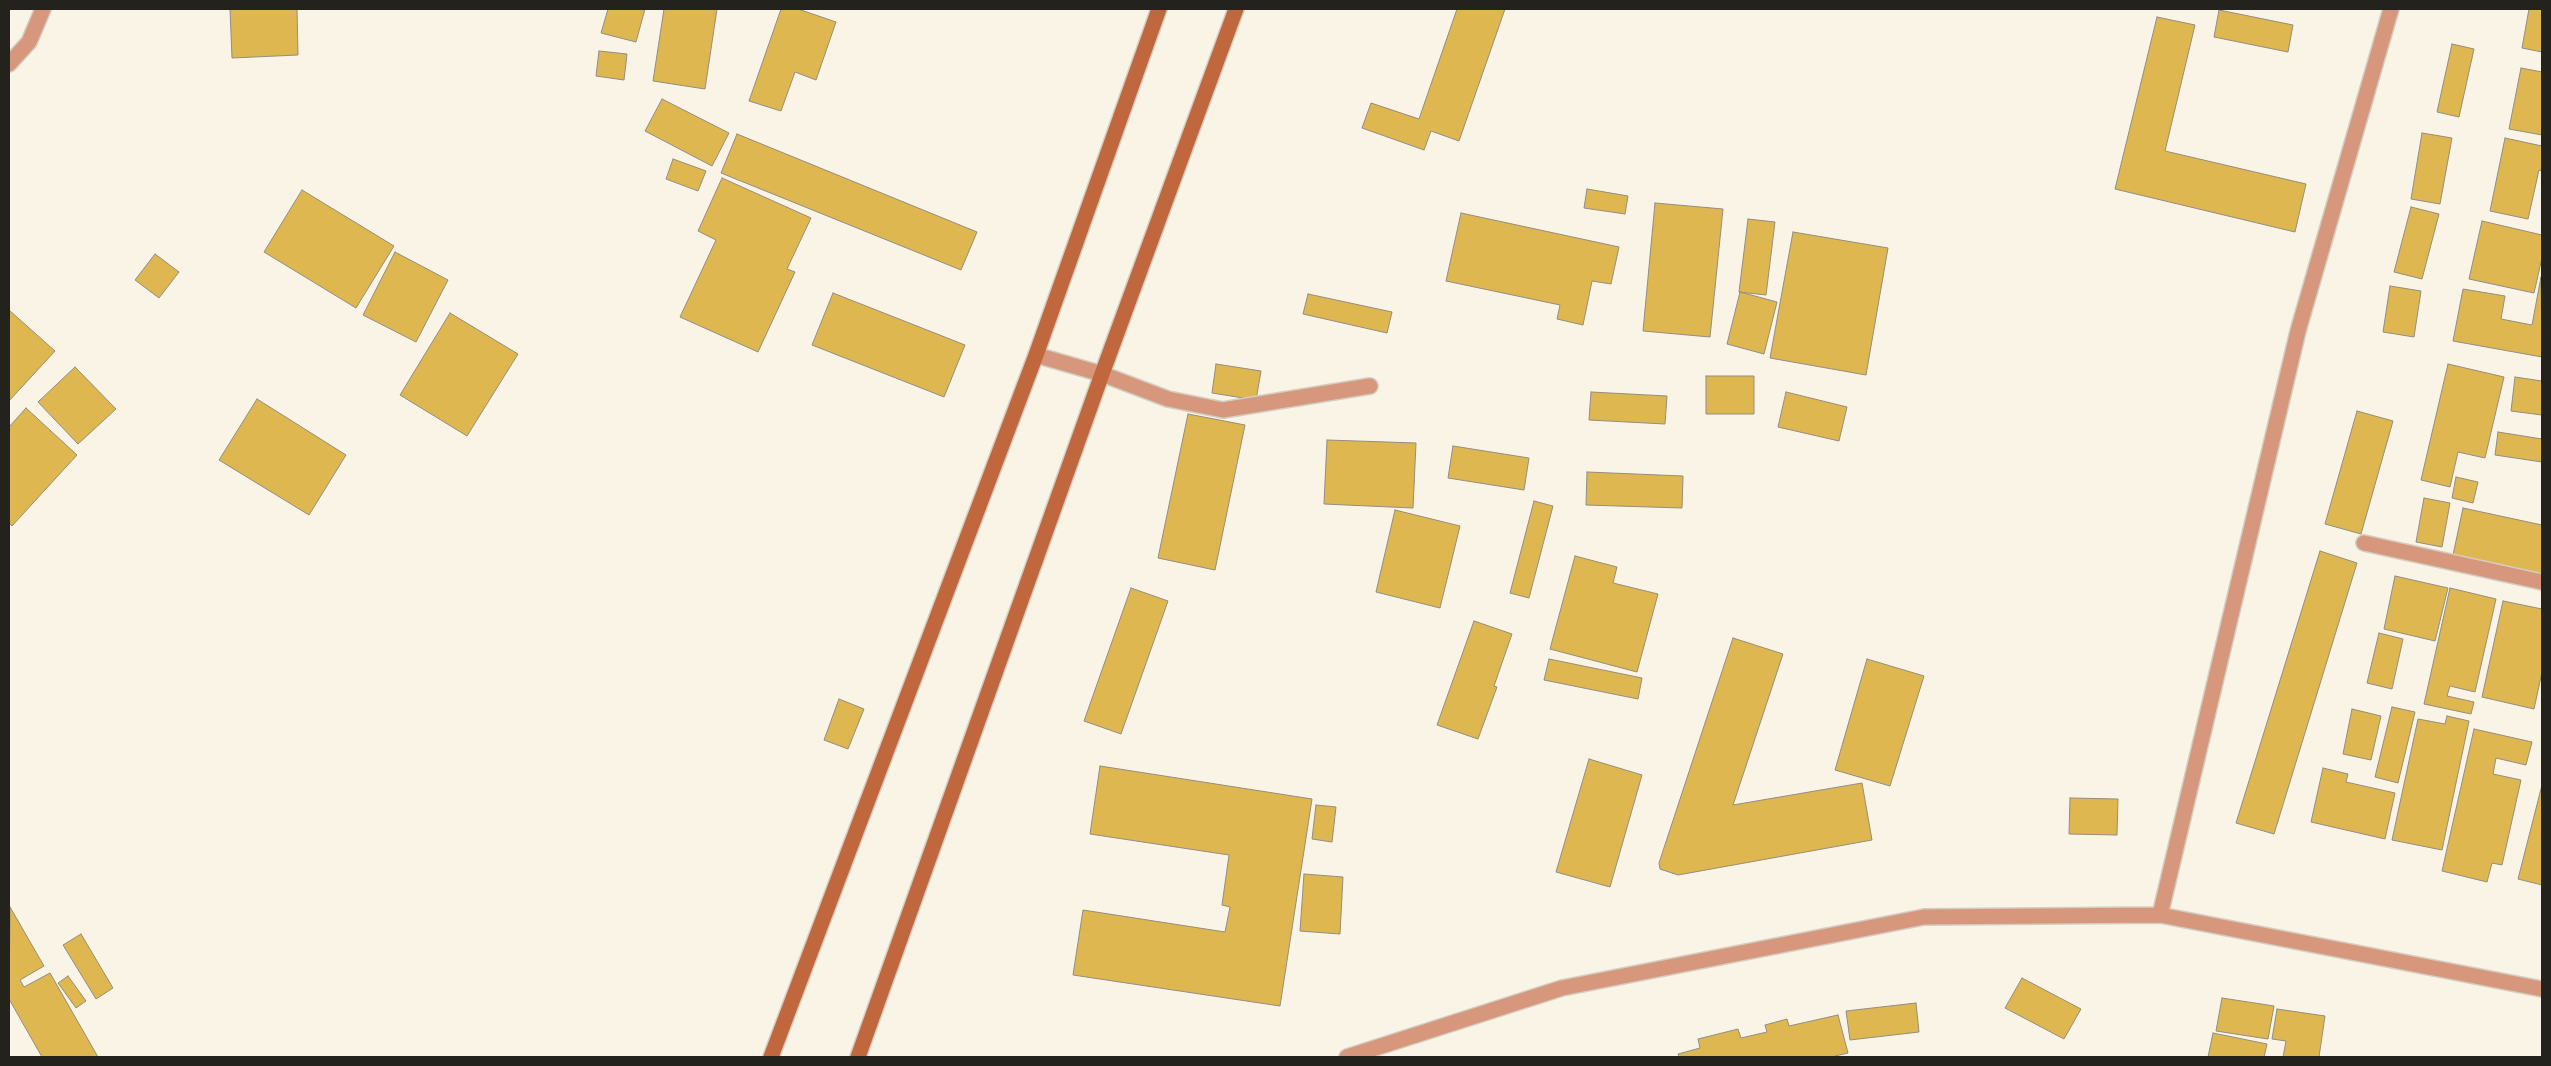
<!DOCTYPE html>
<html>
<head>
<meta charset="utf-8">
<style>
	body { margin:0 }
	#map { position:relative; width:2551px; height:1066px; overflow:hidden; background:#faf4e6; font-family:"Source Serif 4",serif }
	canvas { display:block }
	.frame { position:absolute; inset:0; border:10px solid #24221d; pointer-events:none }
</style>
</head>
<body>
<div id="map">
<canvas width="2551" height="1066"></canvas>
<div class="frame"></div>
</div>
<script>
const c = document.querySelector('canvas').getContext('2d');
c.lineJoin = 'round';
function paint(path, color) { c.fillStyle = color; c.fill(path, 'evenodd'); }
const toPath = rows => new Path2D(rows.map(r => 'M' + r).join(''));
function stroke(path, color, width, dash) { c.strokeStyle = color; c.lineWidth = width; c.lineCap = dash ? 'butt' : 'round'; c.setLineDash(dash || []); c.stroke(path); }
const building = toPath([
	[230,9,297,9,298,55,232,58,230,9],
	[608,9,645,9,636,42,601,33,608,9],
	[664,9,717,9,705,89,653,81,664,9],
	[781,9,798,9,836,22,816,80,795,72,781,111,749,101,781,9],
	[1457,9,1505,9,1459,141,1431,131,1424,150,1362,128,1371,103,1419,119,1457,9],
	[2529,9,2542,9,2542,52,2522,48,2529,9],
	[2219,10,2293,25,2288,52,2214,37,2219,10],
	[2157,17,2195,25,2165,151,2306,184,2295,232,2115,189,2157,17],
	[2452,44,2474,49,2459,117,2437,112,2452,44],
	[599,51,627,54,624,80,596,76,599,51],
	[2521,68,2542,72,2542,135,2509,129,2521,68],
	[662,99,729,133,712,166,645,131,662,99],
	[2422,133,2452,138,2440,204,2411,199,2422,133],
	[737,134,977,232,961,270,721,173,737,134],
	[2505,138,2542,146,2542,171,2539,170,2528,219,2490,211,2505,138],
	[673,159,706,171,698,191,666,179,673,159],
	[722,178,811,218,787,269,795,272,758,352,680,317,716,240,698,231,722,178],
	[1587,189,1628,196,1625,214,1584,208,1587,189],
	[302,190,394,246,356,308,264,252,302,190],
	[1655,203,1723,209,1710,337,1643,331,1655,203],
	[2411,207,2439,214,2422,279,2394,272,2411,207],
	[1461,213,1619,247,1611,284,1592,281,1583,325,1557,319,1560,305,1446,281,1461,213],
	[1748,219,1775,222,1766,295,1739,292,1748,219],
	[2482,221,2542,235,2542,258,2534,293,2469,279,2482,221],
	[1793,232,1888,248,1866,375,1770,358,1793,232],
	[395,252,448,280,416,342,363,315,395,252],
	[155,254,179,272,159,298,135,280,155,254],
	[2541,277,2542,357,2453,341,2463,289,2505,296,2501,319,2532,325,2541,277],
	[2390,286,2421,291,2414,337,2383,332,2390,286],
	[1740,292,1777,302,1764,354,1727,344,1740,292],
	[833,293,965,345,944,397,812,345,833,293],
	[1308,294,1392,312,1387,333,1303,314,1308,294],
	[9,310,55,351,9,401,9,310],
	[450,313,518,354,467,436,400,395,450,313],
	[1216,364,1261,371,1256,400,1212,393,1216,364],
	[2448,364,2504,377,2485,458,2458,452,2450,487,2421,480,2448,364],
	[75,367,116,409,78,444,38,402,75,367],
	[1706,376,1754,376,1754,414,1706,414,1706,376],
	[2515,377,2542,381,2542,415,2511,411,2515,377],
	[1591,392,1667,396,1665,424,1589,420,1591,392],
	[1786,392,1847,407,1839,441,1778,427,1786,392],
	[257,399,346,455,309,515,219,460,257,399],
	[26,408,77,455,12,526,9,523,9,427,26,408],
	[2357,411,2393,421,2361,534,2325,524,2357,411],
	[1188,414,1245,425,1215,570,1158,558,1188,414],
	[2498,432,2542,439,2542,462,2495,455,2498,432],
	[1327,440,1416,443,1413,508,1324,504,1327,440],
	[1453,446,1529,458,1524,490,1448,478,1453,446],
	[1587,472,1683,476,1682,508,1586,505,1587,472],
	[2456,477,2478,482,2473,503,2452,498,2456,477],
	[2424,498,2450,503,2442,547,2416,542,2424,498],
	[1534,501,1553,506,1529,598,1510,593,1534,501],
	[2463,508,2542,525,2542,574,2453,555,2463,508],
	[1395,510,1460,526,1440,608,1376,592,1395,510],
	[2320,551,2357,563,2274,834,2236,823,2320,551],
	[1575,556,1617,567,1613,583,1658,594,1637,672,1550,649,1575,556],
	[2395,576,2448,588,2435,641,2384,629,2395,576],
	[1131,588,1168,601,1121,734,1084,721,1131,588],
	[2450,588,2496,599,2475,692,2450,686,2447,696,2474,702,2471,714,2424,704,2450,588],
	[2503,601,2542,609,2542,672,2534,709,2482,697,2503,601],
	[1474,621,1512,634,1494,686,1497,687,1478,739,1437,725,1474,621],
	[2379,633,2403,639,2392,689,2367,683,2379,633],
	[1733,638,1783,654,1733,805,1862,783,1872,840,1678,875,1660,869,1659,863,1733,638],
	[1549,659,1642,678,1638,699,1544,680,1549,659],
	[1867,659,1924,676,1890,786,1835,770,1867,659],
	[839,699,864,709,848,749,824,740,839,699],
	[2392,707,2415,712,2398,783,2375,777,2392,707],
	[2352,709,2381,716,2371,760,2343,754,2352,709],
	[2447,716,2469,721,2442,850,2392,840,2418,719,2445,724,2447,716],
	[2474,729,2532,742,2526,765,2496,758,2493,774,2521,780,2502,865,2492,863,2487,882,2442,871,2474,729],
	[1589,759,1642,775,1610,887,1556,872,1589,759],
	[1100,766,1312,799,1280,1006,1073,975,1083,910,1225,932,1230,907,1222,905,1229,855,1090,834,1100,766],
	[2323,768,2348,774,2346,782,2395,793,2385,839,2311,822,2323,768],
	[2542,785,2542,885,2518,879,2542,785],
	[2070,798,2118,799,2117,835,2069,834,2070,798],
	[1316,805,1336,807,1332,842,1312,839,1316,805],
	[1304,874,1343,877,1340,934,1300,931,1304,874],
	[10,907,44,966,20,980,24,987,50,973,98,1057,42,1057,9,999,10,907],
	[81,934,113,988,96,999,63,945,81,934],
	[68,976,86,1001,76,1008,58,983,68,976],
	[2022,978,2081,1009,2064,1039,2005,1008,2022,978],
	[2222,998,2274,1006,2268,1039,2216,1031,2222,998],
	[1916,1003,1919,1032,1850,1040,1846,1011,1916,1003],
	[2277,1009,2325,1016,2319,1057,2283,1057,2286,1041,2272,1039,2277,1009],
	[1838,1015,1848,1053,1831,1057,1679,1057,1678,1054,1700,1048,1698,1039,1738,1029,1741,1038,1767,1032,1765,1025,1787,1019,1789,1026,1838,1015],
	[2213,1033,2267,1044,2264,1057,2208,1057,2213,1033]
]);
const lane = toPath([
	[1036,355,1102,374,1168,399,1223,410,1370,386]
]);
const street = toPath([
	[9,64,29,42,43,9],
	[2364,543,2542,582],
	[2160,915,2298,331,2391,9],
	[1347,1057,1562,988,1924,917,2160,915,2542,989]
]);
const secondary = toPath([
	[771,1057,1036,355,1159,9],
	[858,1057,1102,374,1236,9]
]);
paint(building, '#deb750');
stroke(building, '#938d81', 1);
stroke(lane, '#d3cec2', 18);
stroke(street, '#d3cec2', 18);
stroke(secondary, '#d3cec2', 18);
stroke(lane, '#d6977c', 15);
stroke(street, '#d6977c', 15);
stroke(secondary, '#c1673d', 15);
</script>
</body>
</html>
